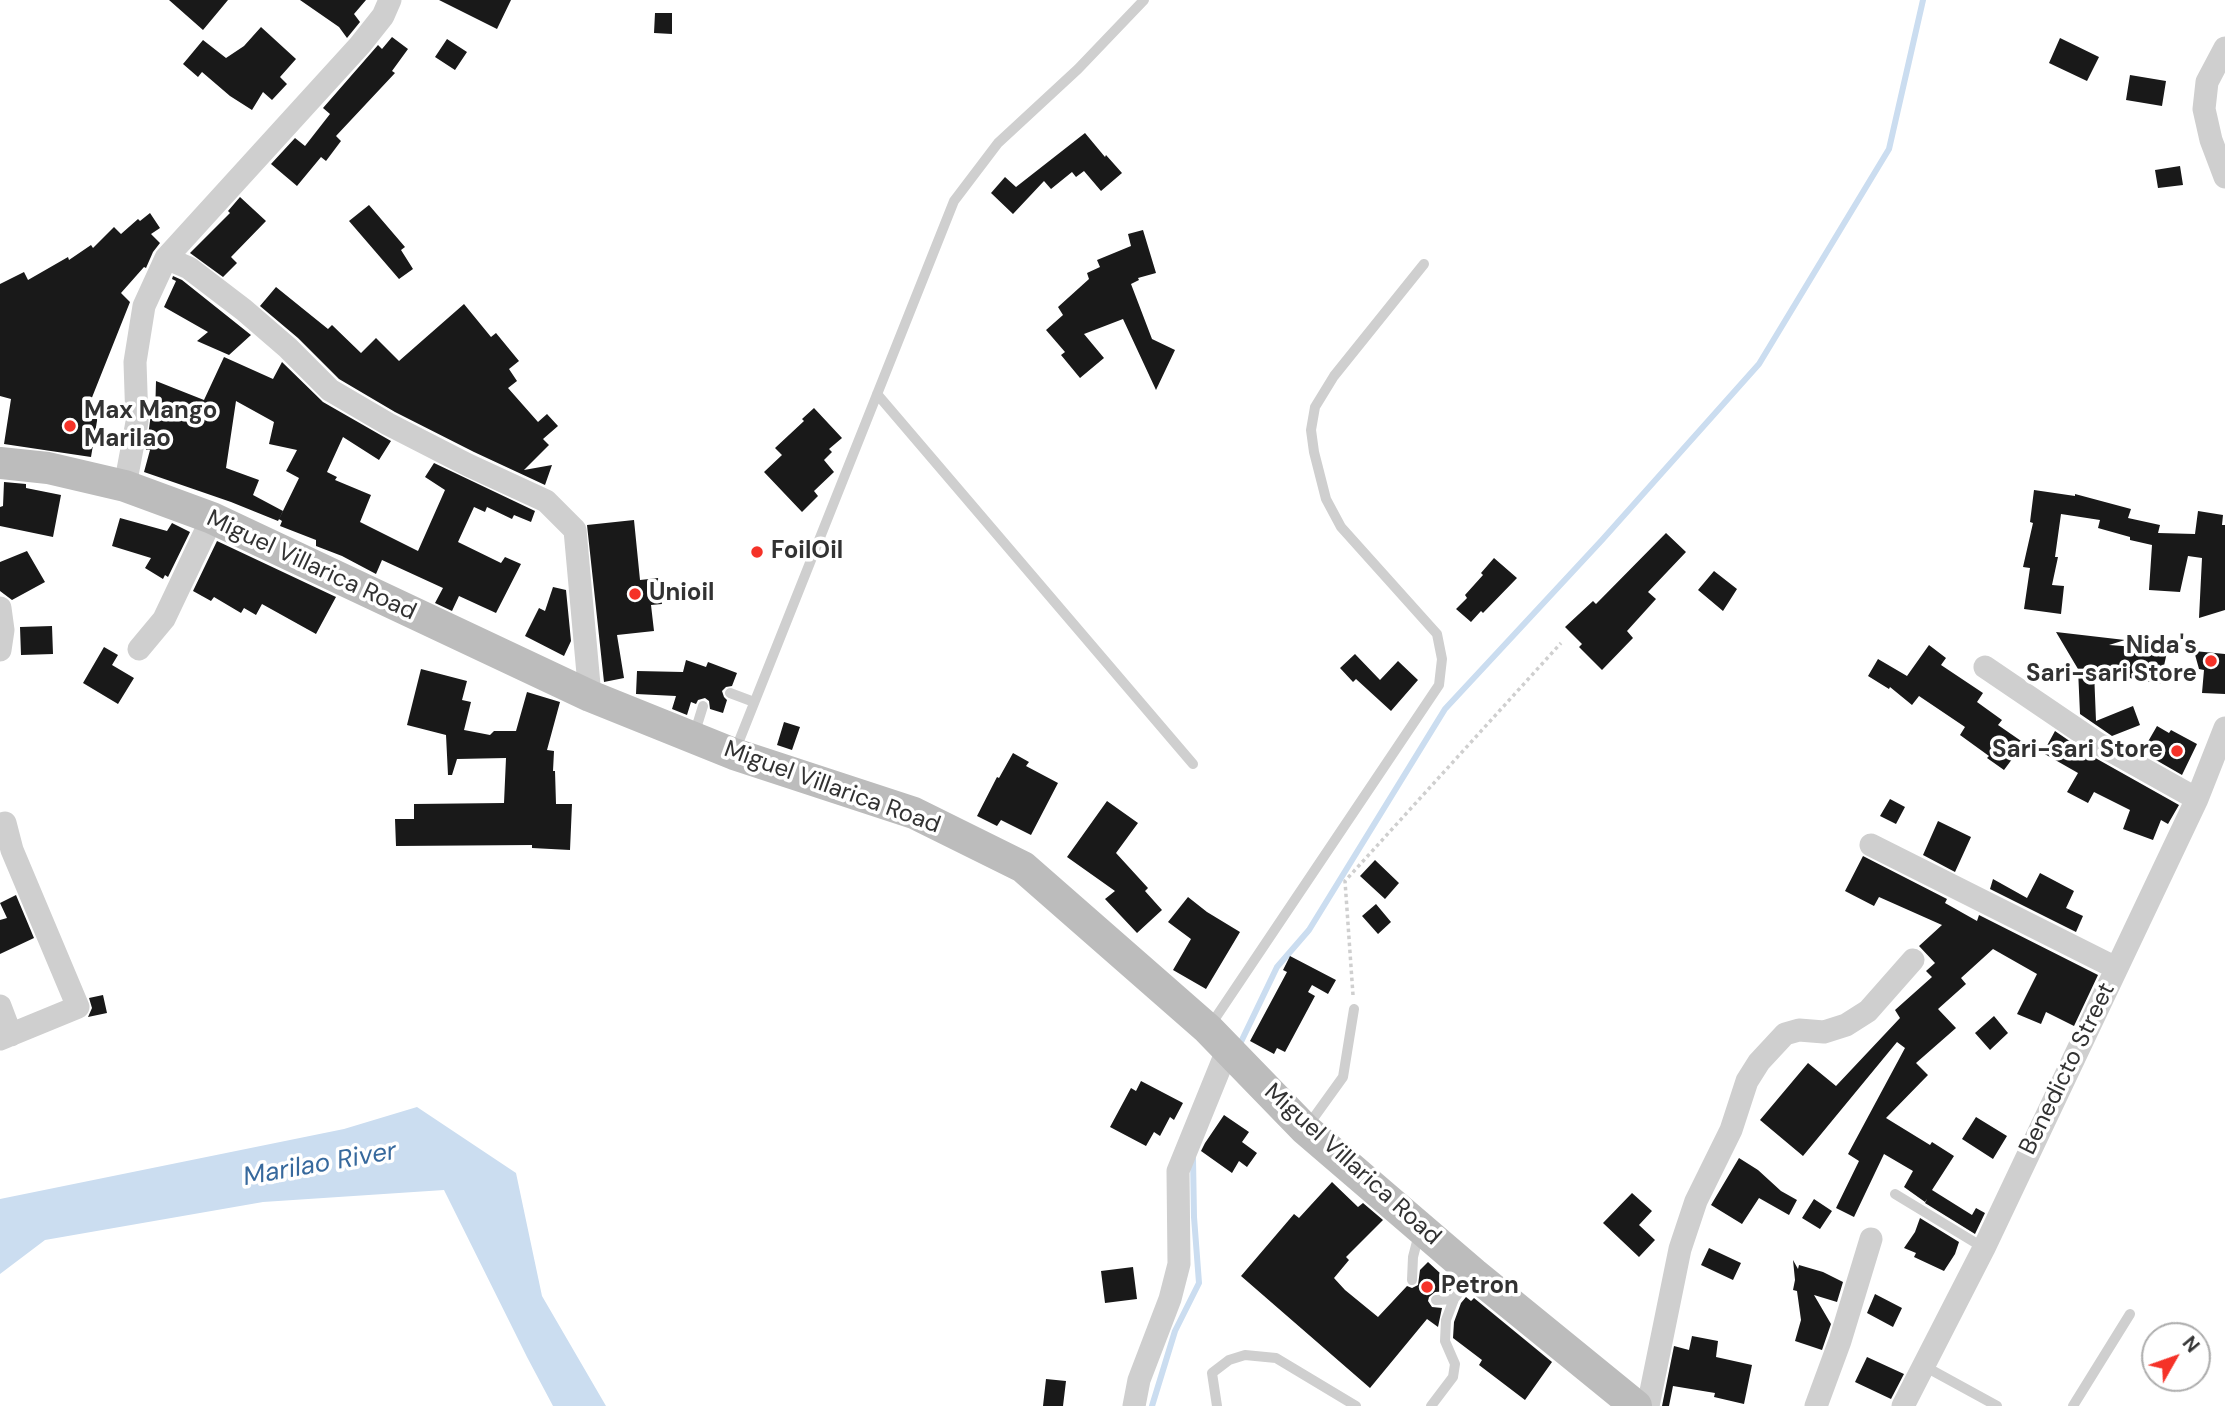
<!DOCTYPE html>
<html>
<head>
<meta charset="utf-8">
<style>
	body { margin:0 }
	#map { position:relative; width:2225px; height:1406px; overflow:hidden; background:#fff; font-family:"DM Sans",sans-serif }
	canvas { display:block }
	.north { position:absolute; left:2141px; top:1322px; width:70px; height:70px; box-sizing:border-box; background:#fff; border:2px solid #adadad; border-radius:50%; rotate:50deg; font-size:19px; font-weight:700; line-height:28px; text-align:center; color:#323232 }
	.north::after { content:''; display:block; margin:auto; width:24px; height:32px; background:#f53228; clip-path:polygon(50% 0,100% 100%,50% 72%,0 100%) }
</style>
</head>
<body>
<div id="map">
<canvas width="2225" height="1406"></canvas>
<div class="north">N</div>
</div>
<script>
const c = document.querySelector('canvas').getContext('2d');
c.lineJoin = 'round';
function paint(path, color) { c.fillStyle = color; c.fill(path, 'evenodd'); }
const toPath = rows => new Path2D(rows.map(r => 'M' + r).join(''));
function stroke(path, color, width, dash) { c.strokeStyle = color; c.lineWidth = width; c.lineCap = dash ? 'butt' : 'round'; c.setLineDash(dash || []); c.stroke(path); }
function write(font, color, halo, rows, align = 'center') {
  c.font = font + ' "DM Sans",sans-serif'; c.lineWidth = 7; c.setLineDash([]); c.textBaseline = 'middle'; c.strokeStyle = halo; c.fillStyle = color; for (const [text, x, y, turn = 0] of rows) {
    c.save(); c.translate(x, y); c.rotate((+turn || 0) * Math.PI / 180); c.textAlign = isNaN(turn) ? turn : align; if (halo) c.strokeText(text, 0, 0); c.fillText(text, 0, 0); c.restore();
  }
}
const water = toPath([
	[417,1107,516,1173,542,1296,606,1406,553,1406,527,1357,444,1190,263,1202,45,1240,0,1274,0,1199,344,1129]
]);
const stream = toPath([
	[1240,1044,1277,967,1309,930,1445,709,1602,540,1759,364,1889,149,1923,0],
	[1152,1406,1175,1331,1199,1283,1194,1217,1193,1158]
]);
const building = toPath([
	[169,0,228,0,203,30],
	[300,0,366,0,354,14,360,22,347,38,339,27],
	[439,0,511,0,497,29],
	[655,13,672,13,672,34,654,33],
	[261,27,296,59,280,77,287,84,272,100,263,92,252,110,230,96,202,72,198,77,183,64,203,40,226,58,244,46],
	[392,37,408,49,392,71,395,73,336,136,341,141,326,161,321,157,297,186,271,164,295,138,305,146,330,114,323,108,378,45,382,49],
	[2060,38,2099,57,2087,81,2049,63],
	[447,39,467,52,455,70,435,57],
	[2130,75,2166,81,2162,106,2126,100],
	[1085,133,1105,157,1106,155,1122,173,1101,191,1084,171,1076,177,1072,172,1051,189,1044,181,1013,214,991,193,1005,177,1016,187],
	[2180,166,2183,185,2158,188,2155,170],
	[240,197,266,221,231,257,237,263,223,277,190,253,230,213,228,211],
	[369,205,405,247,401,250,413,269,399,279,349,221],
	[150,213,160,228,151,234,160,243,153,252,146,268,144,267,121,293,130,302,87,410,98,415,91,457,4,444,11,399,0,396,0,284,24,272,28,280,68,257,69,260,91,245,93,248,114,227,121,234,138,219,140,221],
	[1143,230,1156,273,1138,278,1139,280,1131,284,1152,339,1175,350,1156,390,1123,319,1084,334,1104,358,1080,378,1061,355,1065,352,1046,330,1063,315,1058,307,1089,279,1087,273,1100,267,1097,260,1131,246,1128,234],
	[173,276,182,280,251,335,229,355,197,341,208,332,164,307,176,281,172,279],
	[276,287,328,329,332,325,361,353,376,338,399,361,464,304,491,337,496,333,519,361,509,369,517,381,508,388,538,422,547,414,558,426,543,439,549,445,524,470,552,465,545,485,474,452,395,412,339,379,298,338,260,306],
	[224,357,273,379,282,362,323,402,391,441,379,460,343,437,327,472,337,477,335,480,371,495,360,522,418,551,445,490,425,477,434,463,535,511,531,522,514,515,512,519,487,507,485,512,474,507,458,542,501,563,505,557,521,564,496,613,459,596,452,611,435,603,443,588,382,560,376,574,342,556,316,546,316,540,280,526,282,521,279,519,299,478,286,471,297,450,269,444,274,422,236,401,226,468,259,480,253,495,283,511,278,521,231,502,144,472,150,450,146,450,151,414,155,417,156,381,204,400],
	[814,408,842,438,829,449,832,452,824,460,834,472,814,491,818,496,802,512,764,472,782,455,775,448,804,421,802,419],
	[4,482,26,484,26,488,61,495,53,537,0,526,0,507,3,506],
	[2034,490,2075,496,2075,494,2131,509,2128,518,2160,525,2158,533,2195,534,2198,511,2223,515,2222,525,2225,525,2225,610,2199,618,2202,558,2188,556,2180,592,2149,590,2152,545,2130,540,2130,537,2098,528,2100,520,2061,514,2055,557,2058,557,2052,585,2064,586,2061,614,2024,609,2030,568,2023,567,2033,523,2030,522],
	[120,518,167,531,172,523,190,532,168,577,165,575,163,579,145,568,151,558,112,546],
	[634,520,640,580,658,578,662,604,651,605,654,631,617,635,624,678,604,682,587,525],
	[1666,533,1686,552,1648,592,1656,599,1627,631,1633,638,1602,670,1579,647,1582,644,1565,627,1593,601,1596,604],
	[217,541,336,597,316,634,262,604,256,615,244,608,241,613,214,597,211,601,193,591],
	[27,551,45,582,12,600,0,591,0,562],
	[1494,558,1517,578,1483,613,1481,611,1471,622,1456,609,1467,598,1465,595,1483,575,1481,573],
	[1714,571,1737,589,1723,611,1698,590],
	[553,587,566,590,571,641,564,656,525,636,539,608,545,611],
	[52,626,53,654,21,655,20,627],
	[2056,632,2125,640,2109,645,2150,648,2167,652,2160,684,2094,671,2096,721,2133,706,2140,725,2112,736,2080,714,2078,669],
	[1929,645,1946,658,1941,665,1983,693,1977,702,2002,720,1998,725,2024,743,2004,770,1987,758,1989,756,1960,735,1965,727,1919,696,1912,705,1890,687,1889,689,1868,676,1878,659,1907,676],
	[104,647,118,655,112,665,134,678,118,704,83,683],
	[2194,651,2225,654,2225,694,2202,693,2204,670,2199,669],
	[1355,654,1380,680,1398,661,1418,680,1391,711,1356,679,1353,682,1340,668],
	[686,660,706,667,708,662,737,673,732,686,726,687,722,691,724,697,727,700,723,713,710,709,709,701,705,698,698,700,696,704,691,702,687,715,672,709,676,696,636,694,637,671,683,672],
	[421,669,467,681,462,700,471,702,464,730,490,735,494,731,516,731,527,692,560,702,547,750,554,751,553,771,555,771,556,804,572,804,570,850,532,848,532,845,396,846,395,819,414,819,414,804,504,803,506,758,457,759,452,775,448,775,446,735,407,725],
	[784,722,800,727,792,750,777,745],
	[2157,726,2169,733,2171,730,2197,744,2182,775,2142,752],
	[2055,731,2090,755,2179,805,2168,824,2161,820,2153,840,2123,829,2130,810,2094,792,2088,803,2067,792,2078,773,2043,753],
	[1013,753,1029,762,1026,766,1058,783,1031,835,1001,820,997,826,977,816,997,777,999,778],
	[1890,799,1905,807,1896,824,1880,816],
	[1107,801,1138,823,1116,853,1148,888,1145,891,1162,910,1137,933,1105,899,1115,891,1067,857],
	[1938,821,1971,837,1955,872,1923,855],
	[1863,856,1947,899,1945,903,1977,921,1979,915,2098,975,2074,1026,2046,1012,2041,1024,2017,1014,2037,974,1993,949,1961,978,1966,984,1938,1009,1956,1028,1916,1063,1928,1075,1886,1118,1930,1145,1932,1142,1954,1156,1932,1190,1972,1215,1976,1208,1985,1213,1975,1234,1925,1203,1927,1199,1925,1202,1904,1187,1913,1171,1884,1154,1854,1217,1836,1208,1859,1161,1848,1154,1905,1048,1897,1042,1803,1156,1760,1120,1808,1063,1836,1086,1900,1018,1895,1010,1932,977,1926,971,1935,963,1919,946,1942,925,1879,897,1874,906,1845,891],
	[1375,860,1399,883,1385,899,1360,876],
	[2040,873,2074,891,2066,908,2083,916,2076,932,1990,889,1993,879,2027,898],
	[16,895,34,938,0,954,0,920,7,918,0,903],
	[1188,897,1207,912,1240,932,1206,989,1173,970,1191,939,1168,922],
	[1376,904,1391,922,1378,934,1362,916],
	[1290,956,1336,980,1328,994,1312,985,1308,992,1315,996,1285,1052,1277,1048,1274,1054,1250,1041,1287,972,1283,970],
	[103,995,107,1013,88,1017,92,1008,89,998],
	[1994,1016,2008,1033,1990,1050,1975,1033],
	[1141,1081,1183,1103,1174,1120,1170,1117,1160,1136,1154,1132,1146,1146,1110,1127,1131,1088,1136,1091],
	[1224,1115,1249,1132,1242,1142,1257,1153,1247,1167,1239,1161,1232,1173,1201,1151,1205,1143],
	[1976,1117,2007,1136,1993,1159,1962,1139],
	[1739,1158,1758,1170,1781,1191,1797,1200,1789,1215,1759,1198,1742,1224,1711,1205],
	[1332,1182,1358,1207,1363,1203,1383,1220,1346,1257,1349,1260,1334,1278,1345,1290,1378,1317,1407,1286,1412,1288,1418,1285,1420,1270,1428,1262,1454,1286,1450,1291,1435,1292,1429,1297,1428,1301,1432,1307,1442,1308,1438,1327,1427,1319,1370,1388,1241,1276,1294,1214,1299,1218],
	[1632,1193,1652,1211,1639,1225,1655,1240,1639,1257,1603,1223],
	[1814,1199,1832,1211,1820,1229,1802,1218],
	[1920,1218,1959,1242,1955,1254,1944,1271,1914,1257,1916,1253,1904,1248,1915,1232],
	[1709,1248,1741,1263,1733,1280,1701,1265],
	[1793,1260,1798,1269,1799,1265,1823,1272,1843,1282,1837,1302,1814,1295,1831,1324,1822,1350,1795,1341,1801,1320,1797,1291,1793,1290,1795,1280],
	[1133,1267,1137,1299,1105,1303,1101,1271],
	[1875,1294,1902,1308,1893,1327,1867,1313],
	[1466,1297,1471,1301,1474,1298,1552,1362,1525,1400,1479,1365,1482,1360,1453,1338,1454,1322,1461,1303],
	[1692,1336,1718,1341,1716,1357,1752,1365,1744,1404,1714,1397,1715,1393,1673,1386,1669,1406,1662,1406,1674,1346,1689,1350],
	[1867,1357,1904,1374,1891,1399,1855,1382],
	[1046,1379,1066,1381,1063,1406,1043,1406]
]);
const path = toPath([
	[1353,995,1345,881,1561,643]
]);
const lane = toPath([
	[877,394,1193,764],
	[730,693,754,702],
	[694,735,703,706],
	[735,751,954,201,998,143,1078,69,1144,0],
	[1210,1026,1439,685,1442,659,1437,634,1341,527,1326,499,1314,452,1311,430,1315,407,1334,376,1424,264],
	[1307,1127,1343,1077,1354,1009],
	[1895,1194,1984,1248],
	[1412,1280,1413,1257,1419,1234],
	[1436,1300,1454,1299,1472,1276],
	[1924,1366,1997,1406],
	[1217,1406,1212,1373,1229,1360,1245,1355,1276,1358,1356,1406],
	[1431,1406,1453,1377,1455,1364,1445,1341,1446,1320,1454,1299],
	[2073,1406,2130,1314]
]);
const street = toPath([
	[2225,48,2207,82,2204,109,2211,140,2225,177],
	[166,258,189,268,244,310,288,348,330,390,388,424,468,465,546,501,575,530,590,696],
	[125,486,137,422,135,362,144,306,166,258,360,45,383,16,390,0],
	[0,608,3,630,0,650],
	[139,649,164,619,212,518],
	[1985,667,2097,743,2197,799],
	[0,825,5,823,12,850,78,1007,0,1039],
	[1871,845,2116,968],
	[0,1006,11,1035],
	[1134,1406,1139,1380,1170,1299,1179,1264,1178,1171,1228,1048],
	[1648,1406,1680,1249,1696,1201,1731,1130,1747,1081,1759,1062,1785,1034,1799,1030,1824,1032,1846,1025,1868,1011,1913,960],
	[1816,1406,1840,1341,1871,1239],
	[1903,1406,1984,1248,2197,799,2225,728]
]);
const secondary = toPath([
	[0,463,48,468,125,486,212,518,590,696,734,754,914,813,1023,867,1208,1029,1305,1129,1474,1274,1636,1406]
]);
const markers = [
	[70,426,7,"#f53228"],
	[757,552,7,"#f53228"],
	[635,594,7,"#f53228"],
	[2211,661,7,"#f53228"],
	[2177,751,7,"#f53228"],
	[1427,1287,7,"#f53228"]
];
const poiNames = [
	["Max Mango",84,412],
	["Marilao",84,440],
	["FoilOil",771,552],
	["Unioil",649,594],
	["Nida's",2197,647,"right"],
	["Sari-sari Store",2197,675,"right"],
	["Sari-sari Store",2163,751,"right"],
	["Petron",1441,1287]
];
const streetNames = [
	["Miguel Villarica Road",311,566,25],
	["Miguel Villarica Road",832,788,20],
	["Benedicto Street",2068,1069,-64],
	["Miguel Villarica Road",1352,1165,42]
];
const waterNames = [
	["Marilao River",320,1165,-10]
];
paint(water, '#cbddf0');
stroke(stream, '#cbddf0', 6);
paint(building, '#191919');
stroke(path, '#cfcfcf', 3.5, [3.5, 3.5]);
stroke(lane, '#cfcfcf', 10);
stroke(street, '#cfcfcf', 23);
stroke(secondary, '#bcbcbc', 32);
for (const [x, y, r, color] of markers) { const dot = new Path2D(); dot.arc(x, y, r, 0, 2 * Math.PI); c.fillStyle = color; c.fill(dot); stroke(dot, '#fff', 2.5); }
write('bold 24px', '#323232', '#fff', poiNames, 'left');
write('24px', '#323232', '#fff', streetNames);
write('italic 26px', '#37699d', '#fff', waterNames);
</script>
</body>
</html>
